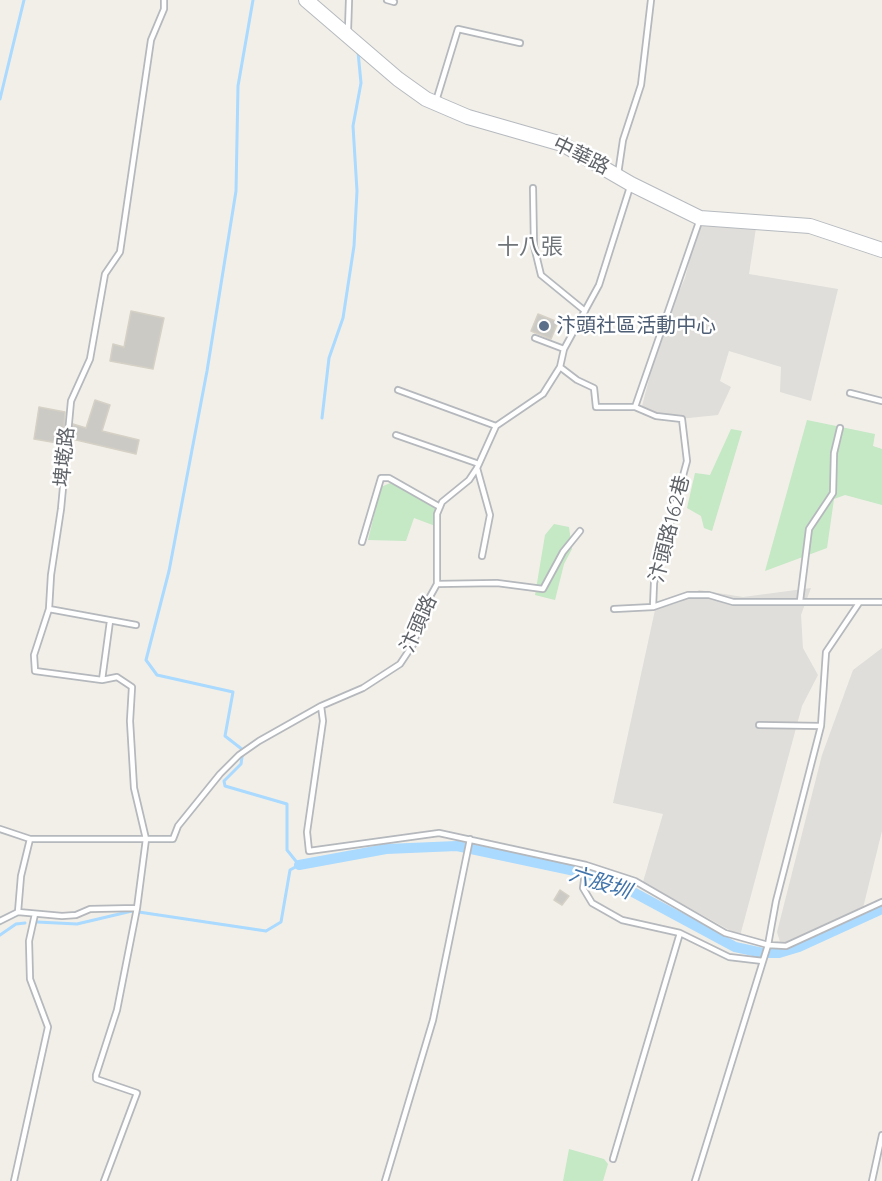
<!DOCTYPE html>
<html>
<head>
<meta charset="utf-8">
<style>
	body { margin:0 }
	canvas { display:block; background:#f1efe8 }
</style>
</head>
<body>
<canvas width="882" height="1181"></canvas>
<script>
const c = document.querySelector('canvas').getContext('2d');
c.lineJoin = 'round';
function paint(path, color) { c.fillStyle = color; c.fill(path, 'evenodd'); }
const toPath = rows => new Path2D(rows.map(r => 'M' + r).join(''));
function stroke(path, color, width, dash) { c.strokeStyle = color; c.lineWidth = width; c.lineCap = dash ? 'butt' : 'round'; c.setLineDash(dash || []); c.stroke(path); }
function write(font, color, halo, rows, align = 'center') {
  c.font = font + ' Quicksand,"Noto Sans TC",sans-serif'; c.lineWidth = 5; c.setLineDash([]); c.textBaseline = 'middle'; c.strokeStyle = halo; c.fillStyle = color; for (const [text, x, y, turn = 0] of rows) {
    c.save(); c.translate(x, y); c.rotate((+turn || 0) * Math.PI / 180); c.textAlign = isNaN(turn) ? turn : align; if (halo) c.strokeText(text, 0, 0); c.fillText(text, 0, 0); c.restore();
  }
}
const industrial = toPath([
	[699,224,756,228,749,274,838,289,811,401,780,392,781,367,729,351,720,381,731,387,718,415,679,419,654,413,642,406,662,330,685,278],
	[811,588,801,615,803,648,818,675,802,706,740,936,643,882,663,814,613,803,655,610,680,602,699,590,743,597],
	[882,648,882,831,863,908,789,946,780,942,777,932,822,755,853,670]
]);
const green = toPath([
	[807,420,875,434,873,446,882,449,882,505,845,495,834,499,827,548,765,571],
	[731,429,742,431,712,531,704,528,701,516,687,508,695,473,710,475],
	[395,481,442,504,438,527,414,518,406,541,368,540,381,487],
	[554,524,569,527,572,549,564,564,555,600,535,595,545,535],
	[569,1149,604,1159,608,1164,603,1181,563,1181]
]);
const stream = toPath([
	[0,99,24,0],
	[322,418,329,358,343,318,354,246,357,191,353,126,361,83,358,52],
	[37,922,77,924,132,911,266,931,281,922,290,870,299,865,287,850,287,804,225,786,224,781,241,764,243,750,225,736,233,692,157,675,146,660,169,571,207,371,236,191,238,86,253,0],
	[0,935,16,924,25,923]
]);
const canal = toPath([
	[299,865,386,849,457,846,575,871,618,884,735,947,763,953,779,953,799,947,882,909]
]);
const building = toPath([
	[131,311,164,318,153,369,110,361,113,344,124,347,131,311],
	[538,314,558,322,551,339,531,331,538,314],
	[95,400,110,405,102,431,139,440,136,454,72,439,73,424,86,428,95,400],
	[39,407,65,412,63,444,34,439,39,407],
	[560,890,569,896,562,905,554,900,560,890]
]);
const lane = toPath([
	[387,0,394,2],
	[348,30,349,0],
	[436,101,458,29,520,43],
	[618,174,623,140,641,85,651,0],
	[533,188,534,246,541,275,585,311],
	[535,338,564,349],
	[560,367,577,380,594,388,596,407,635,407,656,416,682,419,687,461,654,583,653,607],
	[398,390,496,426],
	[850,393,882,401],
	[635,407,700,219],
	[396,435,479,464],
	[477,468,490,515,482,556],
	[362,542,381,478,389,478,440,507],
	[437,584,497,583,543,589,563,552,580,531],
	[800,601,809,529,833,493,834,453,840,428],
	[49,609,136,625],
	[614,609,653,607,688,595,709,595,733,602,882,602],
	[102,680,110,621],
	[321,706,323,721,307,832,309,851,439,833,586,865,635,881,725,933,768,945,786,946,882,902],
	[759,725,821,726],
	[0,829,30,839,21,876,18,912],
	[30,839,173,839,178,826,220,774,239,755,259,741,321,706,363,688,400,664,414,643,422,611,437,584,437,514,442,502,469,480,477,468,496,426,543,394,560,367,564,349,599,285,630,187],
	[586,865,583,888,592,903,622,920,680,933,729,957,763,961],
	[0,921,18,912,62,916,76,915,90,909,137,908,146,839,134,788,130,721,132,687,117,677,102,680,35,671,34,655,49,609,51,575,61,509,71,401,90,359,105,274,120,252,151,40,164,9,164,0],
	[613,1159,680,933],
	[14,1181,48,1027,30,979,29,941,35,914],
	[104,1181,137,1093,96,1079,96,1075,117,1010,137,908],
	[385,1181,433,1020,470,839],
	[695,1181,768,945,776,901,821,726,826,652,859,603],
	[872,1181,882,1135]
]);
const secondary = toPath([
	[306,0,398,79,426,99,468,117,562,144,631,184,700,218,810,226,882,250]
]);
const markers = [
	[544,326,6,"#5c6f8a"]
];
const streetNames = [
	["中華路",581,156,26],
	["埤墘路",65,457,-85],
	["汴頭路162巷",670,529,-76],
	["汴頭路",419,624,-66]
];
const serviceNames = [
	["汴頭社區活動中心",556,326]
];
const waterNames = [
	["六股圳",600,883,18]
];
const quarterNames = [
	["十八張",530,247]
];
paint(industrial, '#e0deda');
paint(green, '#c5e8c5');
stroke(stream, '#aadaff', 3);
stroke(canal, '#aadaff', 10);
paint(building, '#cccac5');
stroke(building, '#d6d1c6', 1.5);
stroke(lane, '#b5b8bc', 8);
stroke(secondary, '#b6babf', 16);
stroke(lane, '#fff', 4.5);
stroke(secondary, '#fff', 14);
for (const [x, y, r, color] of markers) { const dot = new Path2D(); dot.arc(x, y, r, 0, 2 * Math.PI); c.fillStyle = color; c.fill(dot); stroke(dot, '#fff', 2); }
write('20px', '#5f6368', '#fff', streetNames);
write('20px', '#4e5e75', '#fff', serviceNames, 'left');
write('italic 21px', '#4174aa', '#fff', waterNames);
write('22px', '#70757a', '#fff', quarterNames);
</script>
</body>
</html>
